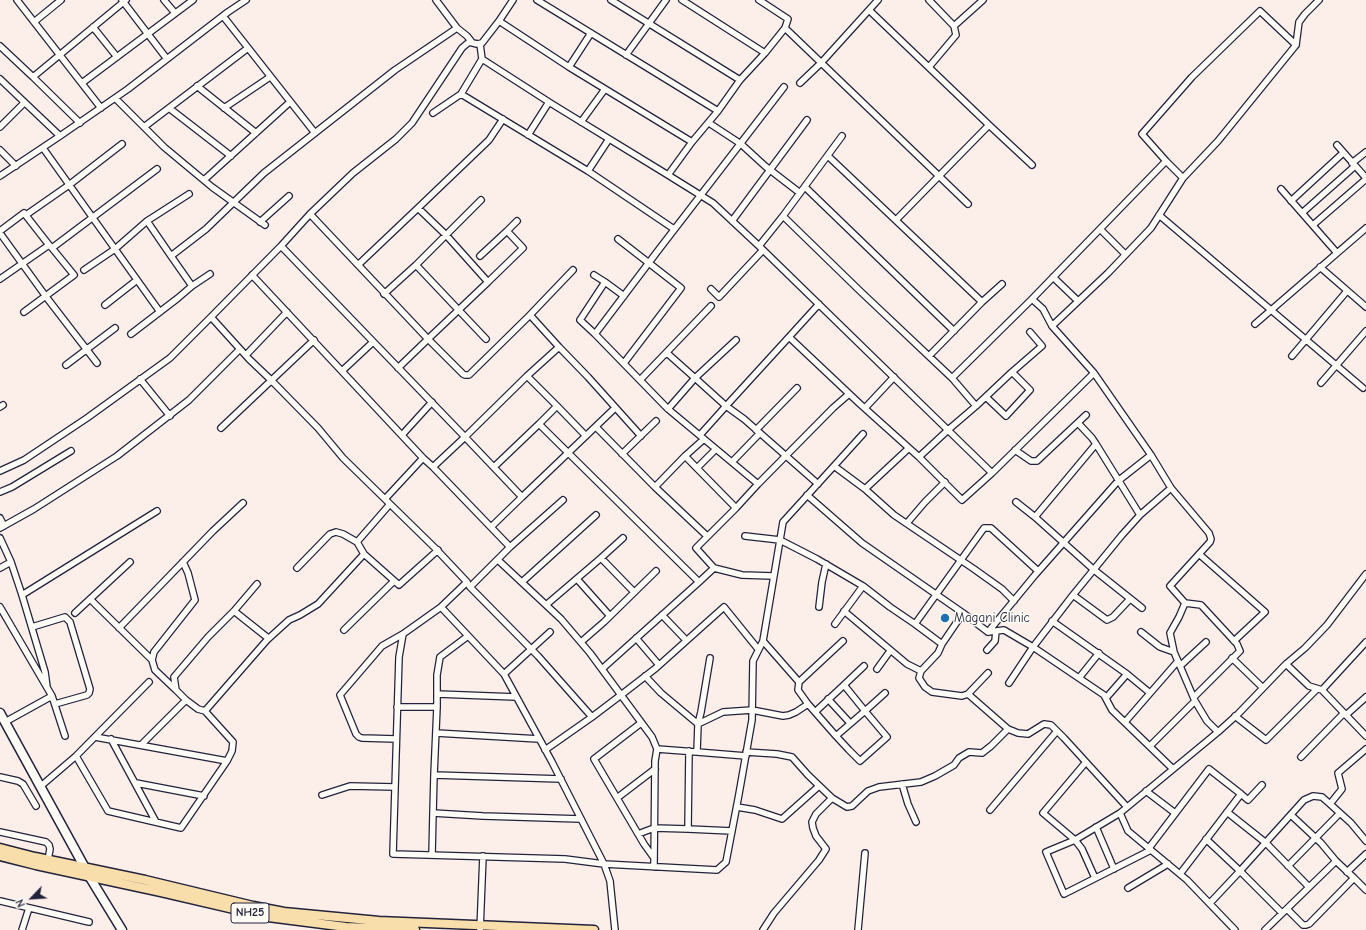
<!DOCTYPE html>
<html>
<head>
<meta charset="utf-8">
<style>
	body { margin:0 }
	#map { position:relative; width:1366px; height:930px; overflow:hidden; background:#fcefea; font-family:"Comic Neue",sans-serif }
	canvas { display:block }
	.north { position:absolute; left:12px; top:878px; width:40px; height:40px; -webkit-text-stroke:3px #fdfcf7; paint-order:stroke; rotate:245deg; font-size:11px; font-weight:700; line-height:16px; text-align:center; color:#22223b }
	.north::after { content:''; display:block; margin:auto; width:14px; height:18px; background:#22223b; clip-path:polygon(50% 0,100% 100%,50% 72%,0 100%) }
</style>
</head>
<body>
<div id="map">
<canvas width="1366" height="930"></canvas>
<div class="north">N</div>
</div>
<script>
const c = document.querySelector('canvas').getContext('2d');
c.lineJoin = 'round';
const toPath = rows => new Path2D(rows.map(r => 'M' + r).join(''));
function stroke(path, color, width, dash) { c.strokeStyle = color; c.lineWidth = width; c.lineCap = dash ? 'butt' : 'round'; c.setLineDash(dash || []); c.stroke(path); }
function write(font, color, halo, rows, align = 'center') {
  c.font = font + ' "Comic Neue",sans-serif'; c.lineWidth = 3; c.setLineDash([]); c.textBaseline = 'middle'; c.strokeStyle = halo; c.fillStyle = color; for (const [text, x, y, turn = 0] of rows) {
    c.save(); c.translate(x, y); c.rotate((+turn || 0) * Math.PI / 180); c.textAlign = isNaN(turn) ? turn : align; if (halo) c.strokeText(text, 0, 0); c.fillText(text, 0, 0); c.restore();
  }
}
const minor = toPath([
	[17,0,101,108],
	[122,0,167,59],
	[164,0,175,13],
	[436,0,457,28,467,36,471,41],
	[537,0,718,111,692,142,668,175,713,203,759,246,992,473,1094,373,1151,455,1171,488,1209,533,1211,539,1210,542,1170,586,1185,603,1179,617,1170,633,1174,652,1195,701,1207,721,1218,732,1120,813,1128,831,1187,880,1235,930],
	[611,0,740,80],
	[682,0,765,53,740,80,718,111],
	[759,0,788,19,785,28,765,53],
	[929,0,954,26,956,35,929,67],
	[869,10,989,125],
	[223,16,315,133],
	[499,21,569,67,591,33],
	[34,22,61,0],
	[954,26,983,0],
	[93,27,117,57],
	[785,28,939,176,896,220],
	[480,44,482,59],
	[1296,45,1299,22,1305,14,1319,0],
	[0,46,33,77],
	[626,55,666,0],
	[569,67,692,142],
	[0,79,60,136],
	[82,83,193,0],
	[800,83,821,63,878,0],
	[197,86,256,133],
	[784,87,660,248,595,334,668,409,695,378,726,406,789,337,860,404,919,457,948,430,976,406,952,378,1032,299,1043,309,1052,326,1094,373],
	[461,94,588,171,609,139],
	[115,98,164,147,212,187,265,225],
	[169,108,231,156],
	[224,108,270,77],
	[433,113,461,94,482,59,552,104,668,175],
	[581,122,605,89],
	[80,123,33,77,126,0],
	[709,123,741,144,765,166,800,193],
	[0,127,24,103],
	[144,127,248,48],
	[528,135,549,102],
	[1337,145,1366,178],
	[43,148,115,249,147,221,189,194],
	[0,150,16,166],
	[828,156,982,302,929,356],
	[1166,161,1183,178],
	[1352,163,1366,152],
	[588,171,674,229],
	[0,176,60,136,128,89,228,12,246,0],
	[204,180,290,102],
	[805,187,954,331],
	[1281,189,1337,253],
	[1291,201,1343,153],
	[968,204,939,176,989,125,1032,165],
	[1302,213,1355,166],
	[310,214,428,339,488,282,446,235,418,208,489,140,503,119],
	[26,215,69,185,122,144],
	[1159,215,1363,388],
	[783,216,842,136],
	[147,221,171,256,206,229,264,173,395,70,457,28],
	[732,221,807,120],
	[260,222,289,196],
	[1313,225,1366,179],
	[1100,229,1125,254],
	[0,231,24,213,49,245,0,279],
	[507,231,517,221],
	[0,233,47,298,97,363],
	[618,239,681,288,624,363],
	[49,245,52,248,157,169],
	[281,246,310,214,353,173,396,139,412,123,462,48,469,42,477,44,482,43,499,21,513,0],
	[759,246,783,216,859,290,952,378],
	[171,256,192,286,210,274],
	[480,256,507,231,523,248,488,282],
	[358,265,418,208],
	[416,265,481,200],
	[1320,267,1366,307],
	[84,270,115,249,160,312],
	[252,275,423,458],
	[594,275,605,282],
	[1053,277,1078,301],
	[711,289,719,297,763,250],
	[384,294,416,265,486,339],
	[1032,299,1166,161,1142,134,1192,77,1260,11,1296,45,1218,141,1183,178,1151,228,1108,273,1052,326],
	[982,302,1002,284],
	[105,305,137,280],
	[24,312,74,275,52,248],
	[530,315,573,270],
	[1255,324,1366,228],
	[131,334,178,298,192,286],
	[595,334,580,320,605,282,624,296],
	[789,337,819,304],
	[559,347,588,377,641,436],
	[667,353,695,378,736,340],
	[246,355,287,312],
	[1292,356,1347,291],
	[66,365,115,328],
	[398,368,428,339,463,374,465,375,469,375,530,315,559,347,527,376],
	[342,371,373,342],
	[140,379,170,416],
	[640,380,711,306],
	[1321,383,1366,331],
	[986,397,1006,416,1030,390,1012,372],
	[557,406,586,436],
	[976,406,1012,372,1042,346,1030,332],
	[0,407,3,405],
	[865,408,894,377],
	[668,409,758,484,833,408,849,394],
	[1078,423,1092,438,1096,444],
	[539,424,557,406,527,376,465,437,522,497,615,408],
	[596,427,655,487,685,456],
	[221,428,314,340],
	[756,430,797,388],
	[402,435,432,402],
	[700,435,726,406,744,419,818,484],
	[704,439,685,456,736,508,758,484],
	[1015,450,1031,461,1037,461,1086,415],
	[622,454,656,421],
	[919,457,962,500,992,473],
	[732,462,760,433],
	[834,466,863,434],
	[433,467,510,547,470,587,468,584],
	[494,467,539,424,699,582,714,568],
	[697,468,716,449],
	[0,471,24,460,87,418,170,358,211,317],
	[655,487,707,536],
	[865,489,894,515,974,569,1002,589,1014,601],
	[0,492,12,487,71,451],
	[807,495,862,543,963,613,988,632,1035,575,1118,481,1151,455],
	[385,499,423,458,433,467,465,437,281,246,211,317,249,359,271,380,318,428,343,458,435,548,467,582,441,607,504,674,552,762,604,864],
	[1016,502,1035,517],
	[736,508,696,548,714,568,742,575,773,576],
	[1140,515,1096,444,1035,517,1093,569,1142,608],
	[0,518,4,526],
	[907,523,925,502,945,482],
	[491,527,522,497],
	[0,528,34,509,117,456,189,400,240,349],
	[745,536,780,540,817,559,863,586,835,624],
	[0,538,11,562,22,595,45,672,47,687],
	[623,538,601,558,634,592],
	[510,547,563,500],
	[364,554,399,585,438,550],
	[1199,554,1265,612,1234,641],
	[498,560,561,619,590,653,621,695,592,717],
	[0,568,11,562],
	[297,568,330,534,336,532,343,534,357,542],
	[577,579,610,616],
	[522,582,596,515],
	[863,586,890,607,915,624,984,528,991,528,1038,571],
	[470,587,538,656,592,717,545,750],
	[22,595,157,511],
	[1073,595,1107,620,1113,617,1130,599],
	[90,599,152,660],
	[1185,603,1201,605,1237,644,1240,651,1194,697],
	[546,605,601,558],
	[0,607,52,696,65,736],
	[441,607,403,634,399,657,393,854,565,859,604,864],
	[819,607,822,582,826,564],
	[234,611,257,584],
	[844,611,907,664,921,671],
	[75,613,130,562],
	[963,613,942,644,938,653,921,671,919,678,925,687,932,692,962,696,968,694],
	[662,615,686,640],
	[1052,621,1127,674,1150,693],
	[915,624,942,644],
	[32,627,65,617,70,622,90,689,89,693,87,695,55,704],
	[119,628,213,531,243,503],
	[344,630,394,581],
	[988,632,1004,630,1033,647,1073,595,1122,535,1140,515,1171,488],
	[1141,632,1160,647,1174,652],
	[268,638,234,611,208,637,174,677,176,690,186,700,198,709,205,711,267,640,289,620,300,615,318,604,364,554,357,542,390,504],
	[636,638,659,665],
	[763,641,799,682,843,641],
	[581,642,604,622,656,571],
	[987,650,995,641,996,631],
	[710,658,701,712,698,724,697,752,746,756],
	[1232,658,1263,688],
	[1286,664,1309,686,1322,690,1366,736],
	[1180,666,1206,642],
	[602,669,699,582],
	[877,669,890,651],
	[988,673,968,694,1008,729],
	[504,674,550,632],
	[645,676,661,693,698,724,723,712,752,710,783,716,789,715,796,712,808,704,798,690,799,682],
	[1079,678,1099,653],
	[1009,683,1033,647,1104,695,1112,710,1173,769],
	[844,685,864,666],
	[176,690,155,670,152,660,154,652,195,600,188,573,183,562],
	[1322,690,1366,642],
	[437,694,516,697],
	[1106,698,1127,674],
	[828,699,850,723],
	[808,704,836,736,849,750,860,761,887,737,865,711,836,736],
	[397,707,437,707,434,775],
	[437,707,437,675,440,657,468,636],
	[205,711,233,742,232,751,227,761],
	[815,712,844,685,865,711,885,693],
	[1346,715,1366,697],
	[1235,716,1266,740,1317,689],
	[5,722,52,696],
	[1125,722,1178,661],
	[641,723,594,759,644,844,654,858],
	[1218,732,1238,714,1286,664,1305,648,1327,625,1366,574],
	[436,733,539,739],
	[111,739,156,822],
	[396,739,362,738,359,737,356,734,340,695,382,646,403,634],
	[141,745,186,700],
	[1150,746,1195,701],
	[1366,749,1338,773,1342,789,1330,804,1351,823,1366,841],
	[689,751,688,829,732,831],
	[697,752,657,749,652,737,621,695,656,668,724,607,758,649],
	[746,752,777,754,792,757,808,775,832,798,816,814,812,822,813,828,816,836,826,849,819,860,774,913,763,930],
	[76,756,108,811,181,828,227,761,95,737],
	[1301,757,1344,713],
	[1086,762,1043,813,1075,840,1046,852,1064,894,1151,850],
	[0,777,18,781,23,784,36,806],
	[136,783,204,796],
	[902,784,908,804,916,822],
	[41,786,76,756,149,682],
	[1146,791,1175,813],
	[322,795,350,786,395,787],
	[617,798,655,769],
	[832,798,847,807,852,806,868,791,879,787,921,782,935,776,954,765,959,758,969,752,982,753,991,746,1008,729,1018,733,1028,734,1044,724,1051,725,1064,738,1127,807],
	[737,807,755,810,782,819,819,786],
	[990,810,1057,731],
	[1227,812,1266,843,1309,887],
	[433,813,434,775,561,779],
	[1096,827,1114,869],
	[0,832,46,842,49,845,50,849,48,860],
	[638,834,654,828,688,829],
	[1206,839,1240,871,1210,903],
	[1149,848,1209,769,1241,794],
	[432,855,433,813,483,816,581,819],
	[1288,866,1340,813],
	[654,867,655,761,657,749],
	[1347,872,1366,854],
	[1180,874,1241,794,1248,800,1262,785],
	[1095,878,1082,849,1075,840,1120,813],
	[1354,878,1366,890],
	[1128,888,1168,864],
	[0,901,89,922],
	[1287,909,1303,925,1306,925,1309,924,1354,878,1336,861],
	[1282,913,1240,871,1304,800,1313,796,1322,797,1330,804],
	[22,930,29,908],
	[480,930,483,856],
	[615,930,610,881,604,864,717,870,726,862,739,794,752,720,753,661,763,641,783,522,834,466,865,489,909,448],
	[858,930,865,853],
	[1265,930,1336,861,1321,843,1291,815]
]);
const secondary = toPath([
	[0,713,85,868],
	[89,876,122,930]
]);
const primary = toPath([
	[0,848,35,857,145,880,253,906,284,912,379,921,594,930],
	[0,856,36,865,161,892,268,917,346,927,415,930]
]);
const markers = [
	[945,618,5,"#1f6fb2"]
];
const shields = [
	[250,913,38]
];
const shieldNames = [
	["NH25",250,913]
];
const poiNames = [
	["Magani Clinic",954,618]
];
stroke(minor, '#22223b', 8);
stroke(secondary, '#22223b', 11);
stroke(primary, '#22223b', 11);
stroke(minor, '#fdfcf7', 5.5);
stroke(secondary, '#fdfcf7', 8);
stroke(primary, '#f8deab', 8);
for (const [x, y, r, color] of markers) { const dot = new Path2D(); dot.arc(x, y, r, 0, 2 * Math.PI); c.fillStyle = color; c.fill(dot); stroke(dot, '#fdfcf7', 1.5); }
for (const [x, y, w] of shields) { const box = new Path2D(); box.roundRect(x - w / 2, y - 10, w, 20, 3); c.fillStyle = '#fdfcf7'; c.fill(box); stroke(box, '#22223b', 1); }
write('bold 12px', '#22223b', null, shieldNames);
write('13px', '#22223b', '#fdfcf7', poiNames, 'left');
</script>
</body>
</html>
